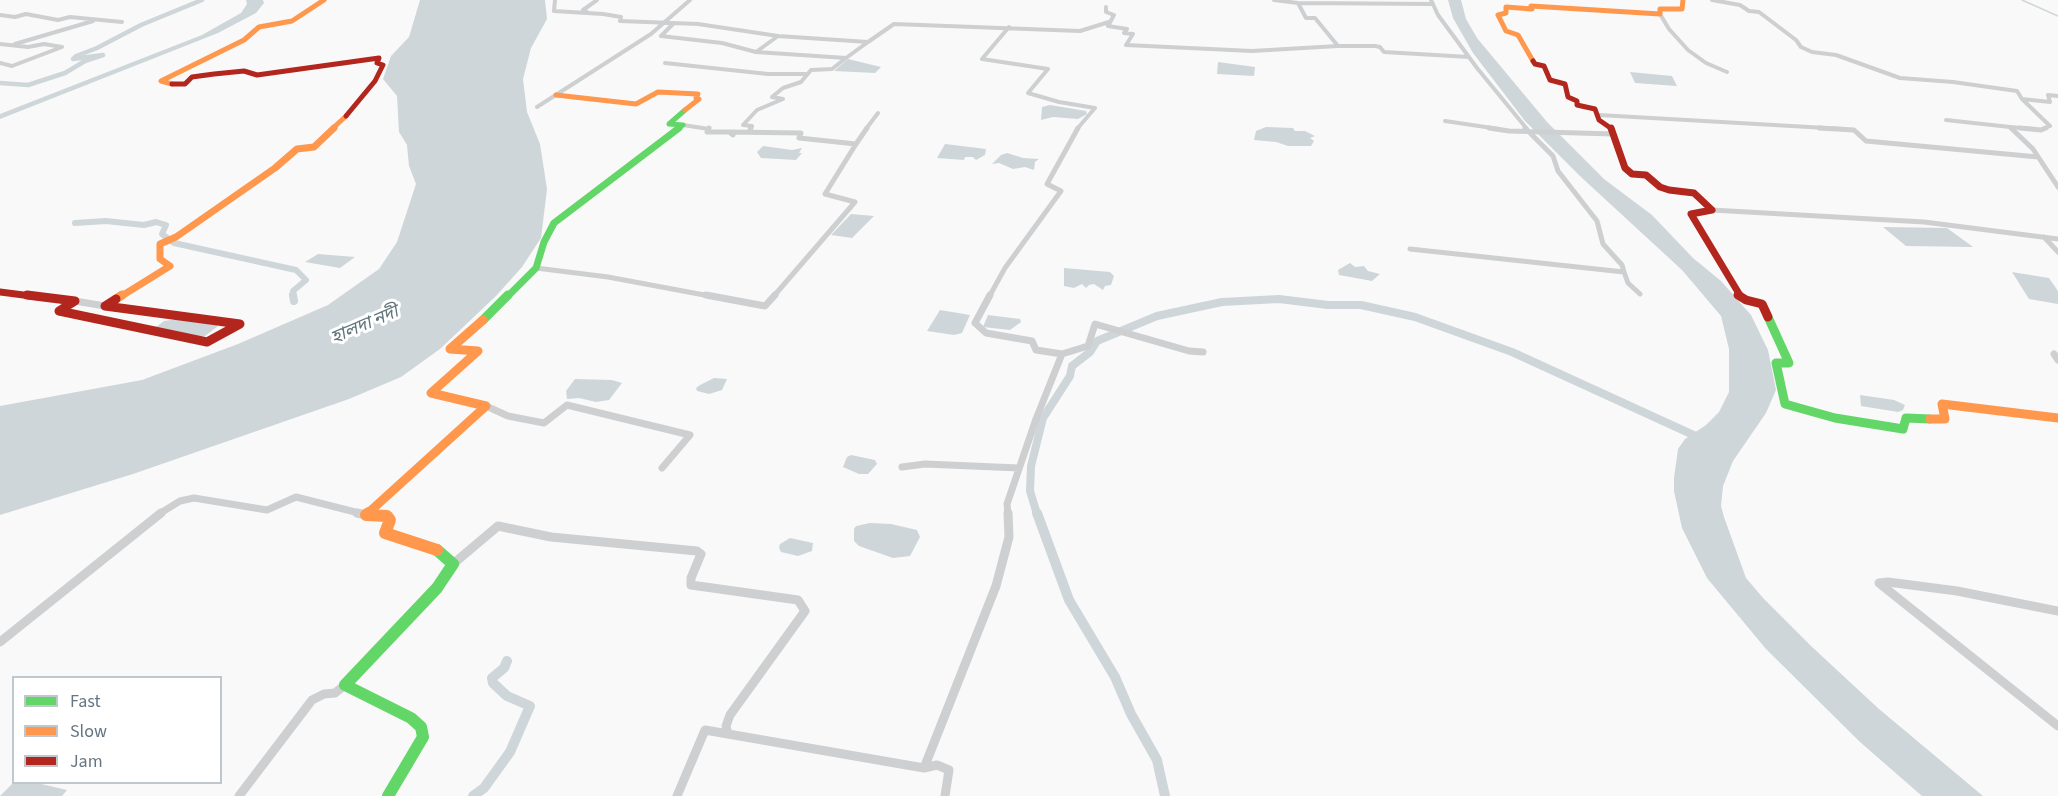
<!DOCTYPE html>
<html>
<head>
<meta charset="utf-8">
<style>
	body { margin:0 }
	#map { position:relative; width:2058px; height:796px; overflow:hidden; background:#f9f9f9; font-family:"Source Sans 3",sans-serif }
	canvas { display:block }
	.legend { position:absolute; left:12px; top:676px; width:210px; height:108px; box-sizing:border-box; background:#fff; border:2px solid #c1c8cd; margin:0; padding:8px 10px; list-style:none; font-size:18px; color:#657683 }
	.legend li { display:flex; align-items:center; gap:12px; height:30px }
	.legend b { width:30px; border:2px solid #c1c8cd }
</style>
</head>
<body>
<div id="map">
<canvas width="2058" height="796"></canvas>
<ul class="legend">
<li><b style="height:8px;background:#63d668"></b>Fast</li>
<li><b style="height:8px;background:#ff974d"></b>Slow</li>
<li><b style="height:8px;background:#b3261e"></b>Jam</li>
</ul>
</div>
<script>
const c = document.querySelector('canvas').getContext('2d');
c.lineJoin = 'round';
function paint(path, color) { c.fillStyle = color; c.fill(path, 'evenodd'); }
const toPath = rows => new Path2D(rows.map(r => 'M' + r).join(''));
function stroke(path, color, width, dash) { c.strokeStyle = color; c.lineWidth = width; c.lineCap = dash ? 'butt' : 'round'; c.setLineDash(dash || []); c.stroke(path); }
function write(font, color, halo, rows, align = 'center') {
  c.font = font + ' "Source Sans 3","Noto Sans Bengali",sans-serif'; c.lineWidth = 6; c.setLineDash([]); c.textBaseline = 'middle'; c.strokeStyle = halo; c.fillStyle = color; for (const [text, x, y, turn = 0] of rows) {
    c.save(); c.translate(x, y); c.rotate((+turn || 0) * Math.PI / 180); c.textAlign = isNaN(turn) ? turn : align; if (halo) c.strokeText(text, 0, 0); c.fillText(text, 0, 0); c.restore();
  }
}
const water = toPath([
	[246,0,263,0,264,3,256,13,218,33,0,119,0,114,202,35,241,13,247,4],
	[420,0,545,0,547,19,531,48,523,79,527,112,540,144,547,189,541,238,522,267,496,296,440,349,401,377,349,399,133,474,0,515,0,406,142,380,238,344,328,305,379,269,397,242,416,184,409,166,407,145,399,132,397,96,383,79,391,56,409,37],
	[1448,0,1461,0,1466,19,1477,38,1547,122,1604,179,1652,215,1693,258,1721,281,1751,315,1768,350,1776,390,1766,413,1733,461,1723,486,1721,506,1724,517,1746,578,1764,599,1811,646,1879,709,1983,796,1922,796,1860,742,1766,649,1707,578,1682,528,1674,491,1674,478,1678,449,1685,439,1706,425,1719,412,1729,392,1729,349,1721,316,1682,270,1581,177,1525,121,1473,53,1453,18],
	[848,59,881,67,875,73,834,71],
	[1218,62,1255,67,1254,76,1217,74],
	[1630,72,1672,76,1677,86,1635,83],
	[1050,105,1086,111,1087,114,1078,119,1053,117,1041,120,1042,107],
	[1266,127,1293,128,1295,131,1305,131,1315,136,1310,138,1314,141,1311,146,1288,146,1276,142,1254,140,1256,131],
	[945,144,986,149,985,155,976,160,973,157,965,157,964,160,937,158],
	[763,146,792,150,802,148,799,153,802,153,796,160,761,158,757,152],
	[1007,153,1023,158,1039,159,1035,162,1034,170,1025,167,1013,169,999,163,992,164,1001,155],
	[851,214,874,216,852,238,831,235],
	[1883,227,1947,228,1973,247,1906,246],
	[318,254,355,257,340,268,305,262],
	[1350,263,1355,267,1364,266,1368,271,1380,274,1372,281,1339,275,1338,270],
	[1064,268,1110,272,1114,276,1111,285,1105,286,1103,290,1094,284,1089,285,1086,288,1082,284,1074,288,1064,286],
	[2012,272,2049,278,2058,291,2058,304,2029,299],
	[940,310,970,315,962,333,954,335,927,331],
	[988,315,1020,319,1021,322,1010,330,983,327],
	[178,319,216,325,218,326,205,336,197,337,156,327,164,321],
	[714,378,727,379,722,390,709,394,697,391,696,388,700,385],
	[575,379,612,380,622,383,609,400,596,402,579,398,567,399,566,391],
	[1860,395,1894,400,1905,405,1903,410,1898,412,1861,406],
	[851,455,875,460,877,464,868,474,859,474,843,467,847,457],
	[870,523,891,524,917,530,920,537,910,556,893,558,859,546,854,541,854,529,856,526],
	[790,538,813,543,812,551,798,556,781,552,779,548,780,544],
	[14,782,37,783,67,790,62,796,0,796]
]);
const stream = toPath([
	[2022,0,2058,16]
]);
const canalFar3 = toPath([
	[0,83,28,85,65,73,85,61,103,55,73,59,76,56,97,48,141,25,202,0]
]);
const canalFar2 = toPath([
	[75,223,106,221,144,225,156,222,166,225,162,234,174,243,296,270,306,280,293,291,294,297]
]);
const canalFar1 = toPath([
	[293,295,294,301],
	[1037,514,1030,491,1031,466,1043,418,1070,376,1072,366,1090,352,1097,341,1157,316,1222,302,1279,299,1328,305,1361,305,1415,317,1512,352,1700,438]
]);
const canal = toPath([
	[1037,513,1069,600,1115,677,1131,714,1157,760,1165,796],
	[473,796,484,788,510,752,530,706,507,696,493,683,492,678,504,668,507,661]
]);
const streetFar3 = toPath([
	[555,0,554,11,603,14,621,17,620,21,698,24,778,36,868,42,894,24,1080,31,1109,22],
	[1274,0,1298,3,1433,4],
	[1431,0,1438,15,1477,68,1527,129],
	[1712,0,1740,5,1749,11,1759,12,1796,40,1801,47,1812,52,1836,55,1900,78,1953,82,2017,91,2022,99,2050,102,2048,95,2058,96],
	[1298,3,1306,18,1315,18,1338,46,1375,46,1380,47,1384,52,1469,57],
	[1106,7,1106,12,1114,15,1108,26,1127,29,1124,33,1133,34,1126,45,1252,51,1338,46],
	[587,12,583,10,597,0],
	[1660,14,1669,29,1688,50,1706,63,1727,72],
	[0,15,15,17,26,14,58,20,70,17,122,22],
	[674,23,661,36,722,43,756,52],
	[1009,27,982,59,1048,69,1028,93,1059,102,1095,108,1077,129],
	[778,36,756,52,846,58,868,42],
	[0,44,28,47,44,44,62,47,12,66,0,63],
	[15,44,93,21],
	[665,63,768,74,806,74],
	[2022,99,2050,126,2042,129],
	[537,107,651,34,690,0],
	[1599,115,1844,129],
	[1946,120,2010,127],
	[1445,121,1499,129],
	[683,125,709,129],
	[750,129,752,126,743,125,757,110,783,99,772,97,783,88,801,82,811,70,832,69,846,58],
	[866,129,878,113],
	[2013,129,2010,127,2035,129]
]);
const streetFar2 = toPath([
	[709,128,707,132,729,132,733,135],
	[1489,128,1509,131,1613,134],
	[1819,128,1854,130,1866,141,2038,157],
	[2011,128,2033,149,2058,187],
	[2020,128,2041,130,2046,128],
	[729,132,801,133,799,138,856,144,867,128],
	[749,132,751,128],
	[1712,210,1924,222,2058,239],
	[2044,237,2058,252],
	[1410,249,1624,272,1622,265,1603,244,1597,221,1558,171,1553,156,1525,128],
	[536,268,608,277,715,297],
	[1624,272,1628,283,1640,294],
	[773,297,855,202,825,194,856,144],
	[989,297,1005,268,1061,191,1047,184,1078,128]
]);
const streetFar1 = toPath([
	[706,295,765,306,775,295],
	[990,295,975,323,986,333,1032,341,1036,350,1062,354],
	[75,301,105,306],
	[2054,354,2058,360],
	[486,406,508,416,544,423,567,405,690,435,662,468],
	[902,467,925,464,1019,468],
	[159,514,180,501,194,498,267,510,296,497,363,514],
	[1008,514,1007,504,1036,419,1062,354,1088,346,1095,324,1189,351,1203,352]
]);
const street = toPath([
	[357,513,366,515],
	[453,564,498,526,551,537,697,551,701,554,691,578,691,585,798,600,805,611,730,715,726,726,728,734],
	[2058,611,1957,591,1888,582,1879,583,2058,726],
	[0,642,161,513],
	[239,796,312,700,324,694,335,693,345,685],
	[677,796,705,730,924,768],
	[945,796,949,770,937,765,924,768,996,586,1009,537,1008,513]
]);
const fastFar3 = toPath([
	[677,129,683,125,669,124,685,110]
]);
const fastFar2 = toPath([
	[507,297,536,268,544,242,554,223,679,128]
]);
const fastFar1 = toPath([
	[1768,317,1789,363,1776,363,1785,404,1835,418,1903,429,1906,418,1930,419],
	[483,320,508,295]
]);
const fast = toPath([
	[388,796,423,737,421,727,411,718,345,685,437,588,453,564,437,550]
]);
const slowFar3 = toPath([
	[1533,61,1518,35,1506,31,1498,15,1506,13,1506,7,1532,9,1531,6,1660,14,1660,9,1682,9,1683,0],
	[172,84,161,81,244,40,259,27,292,21,324,0],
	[556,95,636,104,658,92,698,94,696,98,699,99,685,110],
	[332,129,346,116]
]);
const slowFar2 = toPath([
	[120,297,170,266,160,259,160,244,176,237,275,168,297,149,314,147,334,128]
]);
const slowFar1 = toPath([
	[116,299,122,295],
	[1930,419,1945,419,1942,404,2058,418],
	[367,514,486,406,431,393,478,351,450,349,483,320]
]);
const slow = toPath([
	[369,513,366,515,387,516,390,520,385,533,437,550]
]);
const jamFar2 = toPath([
	[1533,61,1535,64,1544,66,1550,80,1565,84,1568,97,1577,101,1577,105,1595,109,1599,120,1612,129],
	[172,84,185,84,192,77,214,74,244,71,257,75,379,58,377,63,383,65,375,81,346,116]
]);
const jamFar1 = toPath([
	[1611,128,1625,168,1632,174,1646,175,1660,187,1669,190,1694,193,1712,210,1691,214,1741,297],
	[0,292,39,297]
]);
const jam = toPath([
	[27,295,75,301,59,311,207,342,240,324,105,306,116,299],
	[1738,295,1746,300,1762,304,1768,317]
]);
const waterNames = [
	["হালদা নদী",365,326,-23]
];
paint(water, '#ced6d9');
stroke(stream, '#ced6d9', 1.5);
stroke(canalFar3, '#ced6d9', 4.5);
stroke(canalFar2, '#ced6d9', 6);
stroke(canalFar1, '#ced6d9', 8);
stroke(canal, '#ced6d9', 10);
stroke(streetFar3, '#cecfd0', 4);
stroke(streetFar2, '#cecfd0', 5);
stroke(streetFar1, '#cecfd0', 7);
stroke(street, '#cecfd0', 9);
stroke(fastFar3, '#63d668', 5);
stroke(fastFar2, '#63d668', 7);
stroke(fastFar1, '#63d668', 9);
stroke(fast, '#63d668', 12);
stroke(slowFar3, '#ff974d', 5);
stroke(slowFar2, '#ff974d', 7);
stroke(slowFar1, '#ff974d', 9);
stroke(slow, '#ff974d', 12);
stroke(jamFar2, '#b3261e', 5);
stroke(jamFar1, '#b3261e', 7);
stroke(jam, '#b3261e', 9);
write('italic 18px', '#60757c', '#fff', waterNames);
</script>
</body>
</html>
